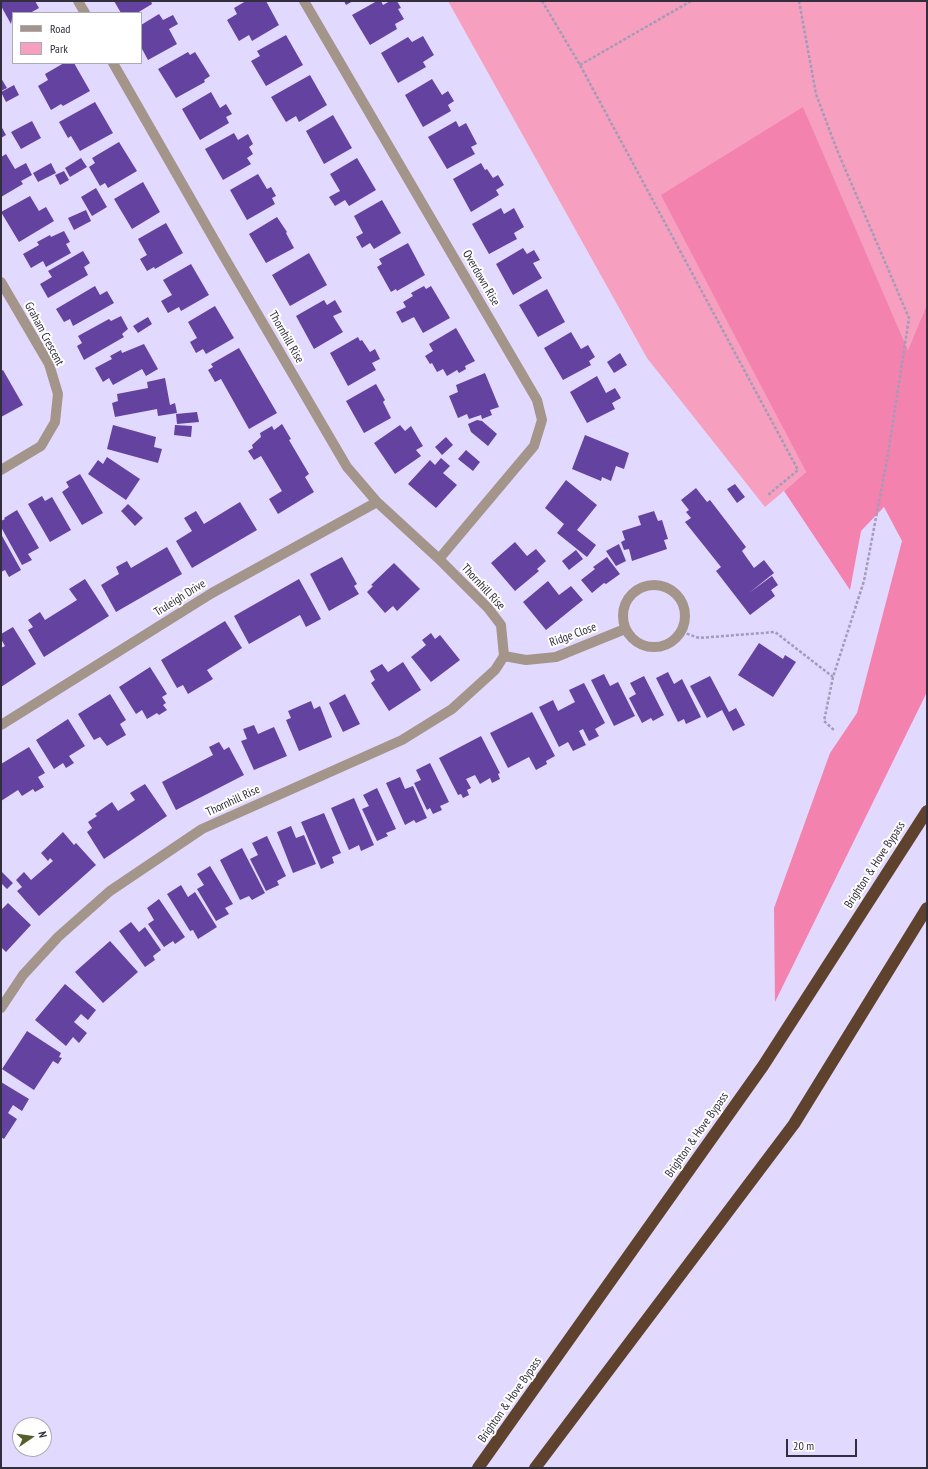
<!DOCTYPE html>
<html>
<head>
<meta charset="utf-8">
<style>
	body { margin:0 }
	#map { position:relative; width:928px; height:1469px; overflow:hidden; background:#e2d9ff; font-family:"PT Sans Narrow",sans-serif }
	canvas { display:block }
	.frame { position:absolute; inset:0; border:2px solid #322e3d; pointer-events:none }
	.legend { position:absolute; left:12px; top:12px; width:130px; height:52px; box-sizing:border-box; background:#fff; border:1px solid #adabb1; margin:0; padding:5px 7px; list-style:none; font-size:12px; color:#322e3d }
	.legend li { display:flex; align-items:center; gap:8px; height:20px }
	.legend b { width:20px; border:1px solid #adabb1 }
	.north { position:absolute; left:12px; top:1417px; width:40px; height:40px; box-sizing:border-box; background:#fff; border:1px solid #adabb1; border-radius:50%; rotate:77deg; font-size:11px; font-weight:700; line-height:16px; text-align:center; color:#322e3d }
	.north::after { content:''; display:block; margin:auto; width:14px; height:18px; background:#565e2d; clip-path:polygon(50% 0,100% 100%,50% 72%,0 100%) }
	.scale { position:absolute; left:786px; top:1439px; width:71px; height:18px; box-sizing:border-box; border:2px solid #322e3d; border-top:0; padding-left:5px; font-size:12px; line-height:14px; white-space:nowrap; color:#322e3d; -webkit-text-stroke:3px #fff; paint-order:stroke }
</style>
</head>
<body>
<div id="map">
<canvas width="928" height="1469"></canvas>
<div class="frame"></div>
<ul class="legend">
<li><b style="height:5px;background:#a4958b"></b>Road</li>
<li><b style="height:11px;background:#f69fbe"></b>Park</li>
</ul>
<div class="north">N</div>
<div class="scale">20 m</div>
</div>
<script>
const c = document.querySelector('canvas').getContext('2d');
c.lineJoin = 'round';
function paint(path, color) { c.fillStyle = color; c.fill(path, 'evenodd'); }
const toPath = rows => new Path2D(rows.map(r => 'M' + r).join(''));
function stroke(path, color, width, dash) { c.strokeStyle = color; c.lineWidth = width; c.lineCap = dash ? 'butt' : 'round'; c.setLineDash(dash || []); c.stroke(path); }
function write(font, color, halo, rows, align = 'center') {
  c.font = font + ' "PT Sans Narrow",sans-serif'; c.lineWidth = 4; c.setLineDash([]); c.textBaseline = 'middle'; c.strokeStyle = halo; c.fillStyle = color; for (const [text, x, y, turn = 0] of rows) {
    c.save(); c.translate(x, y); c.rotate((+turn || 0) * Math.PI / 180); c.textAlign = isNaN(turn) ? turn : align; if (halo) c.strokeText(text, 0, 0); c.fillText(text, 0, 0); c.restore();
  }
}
const green = toPath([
	[448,1,927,1,927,304,908,350,803,108,662,195,806,472,765,507,647,358]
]);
const forest = toPath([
	[803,107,908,350,927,304,927,692,775,1002,774,908,830,753,857,713,902,541,884,507,861,531,850,590,784,491,806,472,661,195]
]);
const building = toPath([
	[1,1,35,1,39,8,30,13,13,13,11,24,1,6],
	[114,1,151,1,152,4,137,13,121,13],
	[246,1,266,1,279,25,252,41,249,35,239,41,227,20,237,14,234,8],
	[344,1,353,1,346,5],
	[377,1,381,1,383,5,390,1,397,1,401,8,398,9,404,19,395,24,397,29,370,45,352,15],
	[159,14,163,20,173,15,178,24,169,29,177,44,148,60,141,47,141,25],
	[286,35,303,65,266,86,251,61,260,56,257,51],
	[423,36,434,55,423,62,426,67,398,83,381,53,408,37,412,42],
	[188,52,190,55,195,52,210,76,204,80,205,82,176,98,158,69],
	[64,63,74,63,90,91,63,106,61,104,51,110,38,86,48,80,45,74],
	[310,75,327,105,299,122,296,116,286,122,271,97],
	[1,78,7,88,1,91],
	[432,79,442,95,448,91,454,101,448,105,451,111,423,127,405,95],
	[14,85,19,95,6,102,1,92],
	[211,92,220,108,226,104,232,114,226,117,229,123,200,140,182,109],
	[95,102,113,133,80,151,71,136,68,138,59,122],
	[333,115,352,148,324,164,306,131],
	[32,121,41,138,21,149,11,132],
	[456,121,459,127,466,123,477,144,471,147,475,154,447,169,428,137],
	[1,126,6,135,1,138],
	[234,133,238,140,248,134,253,144,249,147,253,154,247,158,251,164,223,180,205,149],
	[119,142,137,171,108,188,105,183,100,186,89,167,95,163,92,158],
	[6,154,15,169,26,163,32,175,21,181,23,184,1,197,1,157],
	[81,158,87,167,70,177,65,168],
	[357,158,376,190,349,206,345,200,335,206,329,197,340,191,330,174],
	[51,163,56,173,38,182,33,173],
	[481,163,485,170,487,169,493,178,498,175,504,185,496,190,499,195,471,212,453,179],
	[64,171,69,180,60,185,55,175],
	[258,174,267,189,271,187,276,196,272,198,275,204,247,220,230,190],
	[143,182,160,212,132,229,114,199],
	[96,188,107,207,92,216,81,197],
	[30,196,39,211,46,207,54,221,19,242,1,212],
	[382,200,401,233,374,249,370,243,362,248,356,237,363,233,354,216],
	[501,208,504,214,514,208,524,227,514,233,517,239,489,254,472,224],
	[86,210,91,221,74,230,68,218],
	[277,217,287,232,286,233,294,248,266,263,249,234],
	[166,223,183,253,155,269,154,267,147,271,140,259,147,255,138,239],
	[64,231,70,242,66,244,71,253,46,267,43,261,31,268,23,254,39,245,37,242,50,235,51,237],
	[408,243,425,275,397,291,396,289,391,292,377,267,382,264,379,259],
	[523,248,527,254,534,250,540,260,533,263,542,278,513,295,496,264],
	[83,251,90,263,84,267,88,275,48,298,40,284,52,277,48,271],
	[309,253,327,285,290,306,272,275],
	[191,264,209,295,181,311,179,307,168,313,161,301,172,295,163,280],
	[95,286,100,295,107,291,114,303,73,326,70,319,64,322,56,309],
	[424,286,426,289,431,286,450,318,423,333,414,317,402,323,396,312,406,307,403,302,413,296,411,293],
	[547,289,565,322,538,337,519,305],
	[324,300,327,305,335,300,342,312,333,316,343,332,314,349,296,316],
	[215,306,234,338,206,354,203,349,196,353,190,342,197,338,188,322],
	[121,316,128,329,122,334,124,337,84,360,77,346,82,343,78,336,109,319,111,321],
	[148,317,152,324,138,333,133,326],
	[456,328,475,361,465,366,466,369,459,373,457,370,447,376,443,369,437,372,432,363,430,364,425,356,433,351,429,344],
	[571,332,581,349,588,345,595,357,589,361,591,365,563,380,544,348],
	[358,337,360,341,362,340,370,352,375,349,380,359,372,363,376,370,348,386,330,353],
	[144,344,158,369,146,376,142,369,113,385,109,378,103,382,95,368,112,359,110,356,121,350,122,353],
	[239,348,277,413,249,429,221,379,215,382,208,370,213,367,211,364],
	[620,353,627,365,614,373,607,362],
	[3,370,23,405,1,417,1,371],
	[485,373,499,407,490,410,492,415,482,419,481,415,469,419,467,414,458,418,449,396,458,392,456,385],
	[597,376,606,393,615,388,621,398,612,403,615,409,587,423,570,392],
	[165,378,170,405,175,403,177,413,158,416,157,409,115,417,112,403,118,401,117,394,148,388,147,382],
	[376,384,385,400,383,402,391,418,364,433,346,401],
	[197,412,199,422,177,424,176,414],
	[477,420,482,421,497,434,488,446,471,432,468,424],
	[282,424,291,439,289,440,309,474,305,477,314,492,278,514,269,499,282,491,261,456,254,460,248,451,253,448,252,445,261,437,260,433,272,426,274,430],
	[113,425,156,437,154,447,162,449,158,463,107,449],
	[175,425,192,426,191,437,174,435],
	[400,425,405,431,411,426,423,446,416,450,421,456,395,474,374,443],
	[585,435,629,453,624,469,616,466,611,481,602,477,601,481,572,469],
	[446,437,453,445,442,455,435,447],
	[466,450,480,462,473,471,458,459],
	[107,457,140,479,126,500,88,474,98,460,103,464],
	[441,458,450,466,443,473,457,485,436,508,408,484,430,460,435,465],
	[80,474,103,513,82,525,62,492,69,487,66,482],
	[566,480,597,505,577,530,596,545,587,557,557,533,564,524,545,508],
	[735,484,745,497,737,503,727,489],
	[696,488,707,502,710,500,746,547,742,551,754,568,764,560,774,573,749,593,772,576,778,585,771,590,775,596,750,615,716,571,721,567,685,522,691,518,686,512,689,510,681,500],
	[42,496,45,501,52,497,71,530,50,542,28,504],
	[240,502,257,530,192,568,176,541,192,531,184,518,196,511,204,524],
	[128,504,143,518,135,526,121,511],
	[17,510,39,548,28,554,32,560,22,565,1,527,1,521,5,519,4,518],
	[654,511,658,521,662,520,668,539,664,540,667,549,632,561,629,549,624,550,621,542,625,540,622,531,641,525,638,516],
	[1,534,21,570,9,577,5,570,1,572],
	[515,542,527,556,536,549,546,561,537,569,539,571,515,591,491,563],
	[619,544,626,561,616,566,606,551],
	[167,547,182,574,116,612,101,585,119,574,116,567,127,561,131,568],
	[576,550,583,559,569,570,562,561],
	[342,557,357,584,354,586,359,594,329,611,310,574],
	[607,557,620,574,606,584,604,583,592,593,581,580,595,569,593,567],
	[394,563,420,589,397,611,393,606,385,613,367,592,373,586,371,585],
	[85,579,109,616,44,657,28,630,33,627,28,620,40,612,45,620,77,600,69,589],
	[299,579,321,619,306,627,300,615,249,644,234,616],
	[548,581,559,595,571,586,583,600,546,630,523,602],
	[225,621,242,648,207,670,213,679,188,694,183,685,177,688,161,660],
	[13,627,36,664,1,687,1,648,5,646,1,639,1,634],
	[431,633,435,639,440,635,460,660,431,682,411,657,426,645,422,640],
	[759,643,783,659,785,655,796,662,773,697,738,675],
	[403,662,421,690,389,711,371,683,375,680,370,671,382,664,388,672],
	[150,667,167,694,162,697,166,703,163,705,167,710,159,715,157,713,147,719,142,710,136,714,119,687],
	[668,672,674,684,682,679,701,717,686,724,684,719,678,722,656,678],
	[604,674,610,686,618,682,635,716,614,726,591,680],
	[644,676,664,715,653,721,651,718,642,723,629,698,636,694,630,683],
	[710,676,729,712,736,708,745,725,733,731,722,710,707,718,690,686],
	[584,683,605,723,595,729,599,736,589,741,583,729,579,731,586,745,573,751,568,742,559,747,539,707,553,700,558,711,575,702,569,690],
	[110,694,126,720,120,724,126,735,107,746,100,737,94,740,78,714],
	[345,694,360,724,343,732,329,703],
	[311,701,314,709,320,706,332,737,299,751,286,720,291,718,288,711],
	[532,712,555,756,546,761,547,764,536,770,529,757,508,768,490,733],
	[68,719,85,746,69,756,74,763,66,768,63,763,54,769,36,740],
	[254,725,258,734,274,727,287,756,254,770,241,741,247,739,243,729],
	[481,736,500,773,498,774,500,779,492,783,490,778,480,784,475,775,466,779,471,788,467,790,469,795,463,798,461,794,458,795,439,758],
	[219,742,224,750,229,747,244,775,176,810,162,782,213,755,209,747],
	[29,747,45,773,38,777,44,787,35,792,33,789,22,796,18,790,1,801,1,764],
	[430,763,449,802,440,806,442,810,433,814,430,808,427,810,414,783,421,780,416,770],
	[400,777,405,789,413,786,427,818,416,823,414,820,405,825,386,783],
	[145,784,167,816,104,859,87,832,92,828,88,822,97,816,95,814,112,802,118,811,135,800,130,793],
	[377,788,396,829,386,833,388,836,377,841,362,809,369,806,363,795],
	[354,798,374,845,361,851,359,845,349,850,331,808],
	[324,813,341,853,332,857,334,863,321,869,301,822],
	[291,826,296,838,304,835,316,864,293,873,277,832],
	[63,832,74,845,76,843,96,865,39,916,17,891,22,887,16,880,24,872,31,880,53,861,50,858,48,861,41,853],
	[267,836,286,876,277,881,279,885,266,891,250,859,258,855,252,843],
	[242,848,265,893,252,900,249,896,240,900,220,860],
	[210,866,233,904,225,908,229,914,216,921,197,889,204,885,197,874],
	[1,871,13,883,7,889,1,883],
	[181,885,188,897,195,892,217,927,198,939,193,930,190,931,167,894],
	[159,899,185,937,175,944,173,941,164,947,148,924,154,920,147,908],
	[8,903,31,925,6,952,1,947,1,910],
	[131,922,139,932,145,927,161,950,153,956,155,960,145,967,119,931],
	[110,941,138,972,103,1003,75,972],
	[65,984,96,1010,88,1020,81,1014,74,1022,87,1033,79,1043,73,1037,66,1046,35,1020],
	[27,1031,61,1053,59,1057,62,1058,58,1064,53,1061,34,1090,2,1069],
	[1,1082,29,1099,22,1111,13,1105,8,1113,17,1119,4,1139,1,1137]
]);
const path = toPath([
	[542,1,580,65,798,470,768,495],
	[799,1,816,94,837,150,909,318,888,454,864,581,833,677,824,721,835,731],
	[580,65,691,1],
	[682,632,699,638,775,632,833,677]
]);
const minor = toPath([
	[78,1,85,13],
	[304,1,537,400,542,420,534,446,439,559],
	[1,282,49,364,58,394,55,422,41,446,1,470],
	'623 616a31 31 0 1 1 62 0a31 31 0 1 1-62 0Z',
	[504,656,526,660,556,657,625,629],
	[1,725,212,593,377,502],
	[1,1008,23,975,58,937,110,891,202,829,402,740,452,709,495,670,504,656,501,625,488,608,439,559,377,502,347,467,223,255,113,63]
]);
const highway = toPath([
	[478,1468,763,1066,927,811],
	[535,1468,794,1124,927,908]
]);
const streetNames = [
	["Overdown Rise",481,278,60],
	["Graham Crescent",44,334,62],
	["Thornhill Rise",286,337,60],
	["Thornhill Rise",483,587,47],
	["Truleigh Drive",180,598,-32],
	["Ridge Close",573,635,-20],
	["Thornhill Rise",233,801,-25],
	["Brighton & Hove Bypass",875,865,-57],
	["Brighton & Hove Bypass",697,1135,-55],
	["Brighton & Hove Bypass",510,1400,-55]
];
paint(green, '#f69fbe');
paint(forest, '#f482ae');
paint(building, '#6442a0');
stroke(path, '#a29bb9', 2.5, [3, 2]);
stroke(minor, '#a4958b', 10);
stroke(highway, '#5f422d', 12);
write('12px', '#322e3d', '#fff', streetNames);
</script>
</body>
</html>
